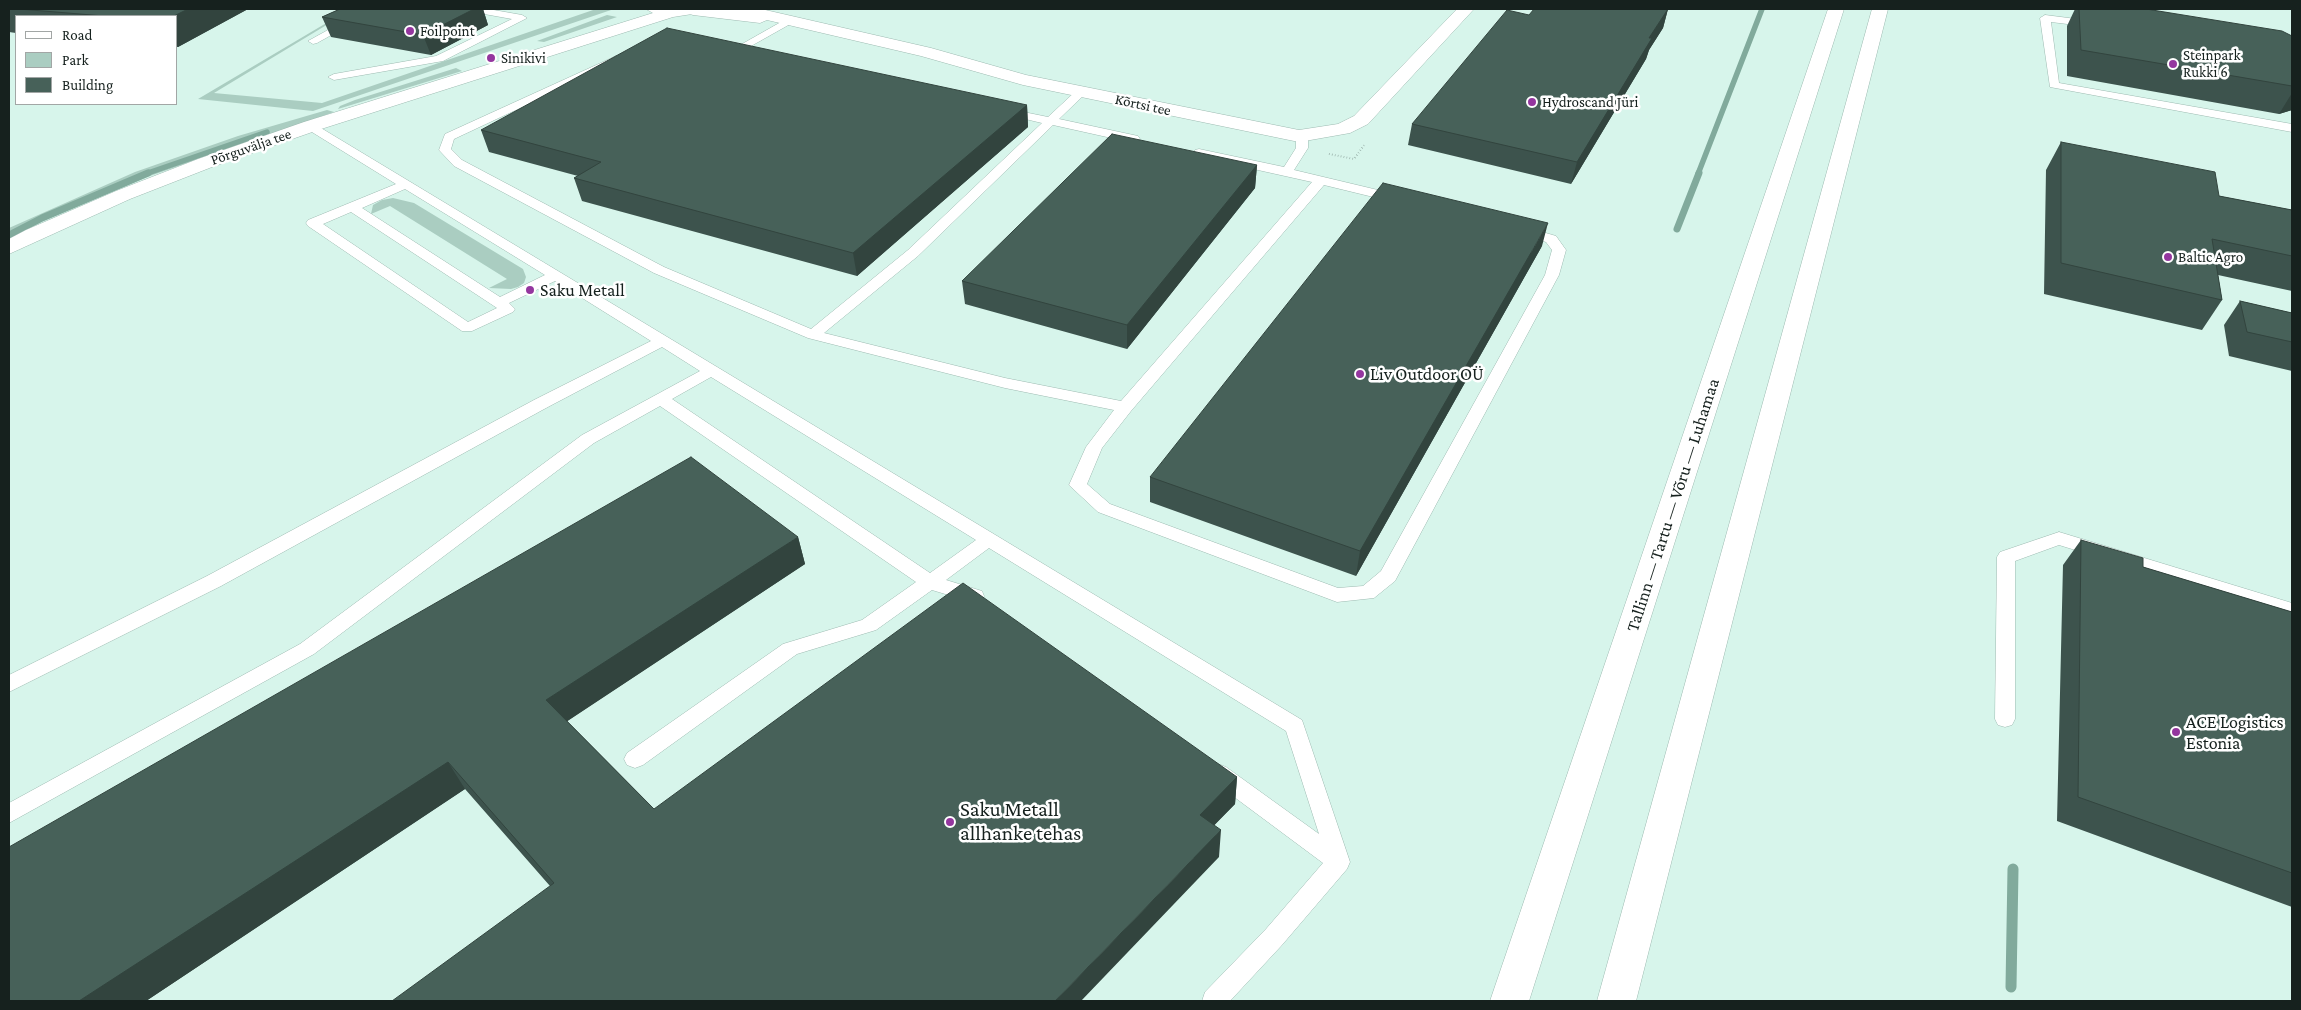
<!DOCTYPE html>
<html>
<head>
<meta charset="utf-8">
<style>
	body { margin:0 }
	#map { position:relative; width:2301px; height:1010px; overflow:hidden; background:#d7f5eb; font-family:"Crimson Pro",serif }
	canvas { display:block }
	.frame { position:absolute; inset:0; border:10px solid #16211e; pointer-events:none }
	.legend { position:absolute; left:15px; top:15px; width:162px; height:90px; box-sizing:border-box; background:#fff; border:1px solid #a2a6a5; margin:0; padding:6px 9px; list-style:none; font-size:15px; color:#16211e }
	.legend li { display:flex; align-items:center; gap:10px; height:25px }
	.legend b { width:25px; border:1px solid #a2a6a5 }
</style>
</head>
<body>
<div id="map">
<canvas width="2301" height="1010"></canvas>
<div class="frame"></div>
<ul class="legend">
<li><b style="height:6px;background:#fff"></b>Road</li>
<li><b style="height:14px;background:#aacdc1"></b>Park</li>
<li><b style="height:14px;background:#476159"></b>Building</li>
</ul>
</div>
<script>
const c = document.querySelector('canvas').getContext('2d');
c.lineJoin = 'round';
function paint(path, color) { c.fillStyle = color; c.fill(path, 'evenodd'); }
const toPath = rows => new Path2D(rows.map(r => 'M' + r).join(''));
function stroke(path, color, width, dash) { c.strokeStyle = color; c.lineWidth = width; c.lineCap = dash ? 'butt' : 'round'; c.setLineDash(dash || []); c.stroke(path); }
function write(font, color, halo, rows, align = 'center') {
  c.font = font + ' "Crimson Pro",serif'; c.lineWidth = 5; c.setLineDash([]); c.textBaseline = 'middle'; c.strokeStyle = halo; c.fillStyle = color; for (const [text, x, y, turn = 0] of rows) {
    c.save(); c.translate(x, y); c.rotate((+turn || 0) * Math.PI / 180); c.textAlign = isNaN(turn) ? turn : align; if (halo) c.strokeText(text, 0, 0); c.fillText(text, 0, 0); c.restore();
  }
}
const green = toPath([
	[350,9,353,9,214,93,322,103,596,9,614,9,313,111,198,99],
	[607,15,617,17,544,42,537,41],
	[456,68,462,71,338,109,340,106,355,100],
	[327,110,334,112,147,177,45,220,9,239,9,228,135,172,238,136],
	[393,198,414,203,523,269,526,277,524,283,518,287,511,289,489,288,507,279,390,206,371,214,373,205,382,200]
]);
const streamFar2 = toPath([
	[145,174,267,132],
	[1698,174,1762,9]
]);
const streamFar1 = toPath([
	[1677,229,1699,173],
	[9,235,42,218,148,173]
]);
const stream = toPath([
	[2011,987,2013,869]
]);
const path = toPath([
	[1329,154,1354,159,1365,144]
]);
const lane = toPath([
	[366,9,378,9,317,43,313,44,308,41,366,9],
	[468,9,488,9,522,15,527,18,443,61,334,80,328,77,334,74,436,56,512,19,473,12,468,9],
	[2045,15,2092,21,2097,24,2092,27,2051,22,2059,83,2292,124,2292,132,2050,87,2040,18,2045,15],
	[788,18,793,21,792,23,744,50,740,51,735,48,788,18],
	[616,56,621,59,620,61,454,139,451,149,462,160,664,267,811,329,908,250,1042,123,1000,113,998,111,1000,109,1004,108,1048,117,1077,90,1085,90,1087,92,1085,94,1059,119,1138,136,1140,139,1138,142,1134,143,1053,125,918,256,824,333,1005,378,1121,401,1312,182,1195,156,1193,153,1195,150,1199,149,1284,167,1296,148,1296,135,1302,131,1308,135,1308,148,1294,170,1403,196,1404,199,1403,202,1398,203,1324,185,1131,411,1102,448,1087,484,1110,504,1338,588,1363,586,1381,571,1545,275,1552,250,1546,242,1517,233,1515,230,1522,226,1556,236,1566,250,1559,275,1395,581,1374,598,1337,602,1098,512,1069,485,1086,447,1114,410,1005,388,808,338,654,273,454,166,439,150,445,134,616,56],
	[311,122,1302,720,1350,862,1347,869,1282,945,1230,1001,1202,1001,1205,992,1266,929,1323,863,1210,779,1207,773,1210,767,1218,764,1226,767,1319,834,1286,731,989,548,946,580,982,591,984,596,982,601,975,603,932,590,876,630,797,654,643,765,635,768,627,765,624,759,627,753,783,644,862,620,916,582,660,406,594,443,314,654,9,823,9,803,300,644,582,435,700,371,662,347,546,408,221,586,9,692,9,675,207,576,534,400,651,341,555,281,509,303,515,309,513,312,472,331,462,331,308,226,306,223,308,220,396,184,307,129,305,126,311,122],
	[405,189,545,275,500,297,362,208,405,189],
	[351,212,494,306,497,308,468,322,323,224,351,212],
	[711,377,976,540,930,573,672,399,711,377],
	[2059,532,2292,603,2292,617,2059,545,2015,561,2015,719,2012,725,2005,727,1998,725,1995,719,1997,557,2000,552,2059,532]
]);
const street = toPath([
	[686,9,761,9,931,48,1026,75,1299,130,1338,124,1354,116,1457,9,1474,9,1368,124,1350,133,1299,142,1023,85,921,56,767,20,760,23,693,15,687,13,686,9]
]);
const secondary = toPath([
	[646,9,707,9,705,12,673,17,318,130,212,167,130,199,9,254,9,239,26,230,116,191,198,159,304,122,653,13,646,9]
]);
const highway = toPath([
	[1828,9,1844,9,1529,1001,1490,1001,1828,9],
	[1872,9,1888,9,1636,1001,1597,1001,1872,9]
]);
const wall = toPath([
	[9,9,248,9,178,47,176,47,176,16,16,16,16,33,9,32],
	[340,9,483,9,488,25,431,55,331,37,322,17],
	[1668,9,1663,28,1649,50,1646,59,1571,184,1408,145,1412,124,1529,15],
	[2075,9,2146,9,2292,36,2292,110,2279,114,2067,76,2067,26],
	[1027,105,1028,127,857,276,582,201,574,178,578,176,489,152,481,130],
	[2061,142,2219,196,2292,210,2292,291,2218,275,2222,300,2202,330,2044,294,2046,170],
	[1257,165,1255,188,1127,349,965,304,962,281],
	[1542,246,1356,576,1150,502,1150,477],
	[2240,301,2292,313,2292,371,2229,356,2224,325],
	[798,537,805,564,567,721,654,809,1237,777,1235,804,1214,825,1219,857,550,886,465,789,146,1001,9,1001],
	[2081,540,2143,567,2292,612,2292,907,2057,821,2063,565]
]);
const shadedWall = toPath([
	[188,9,248,9,178,47,176,44,176,16,174,16],
	[474,9,483,9,488,25,431,55,423,35],
	[1668,9,1663,28,1649,50,1646,59,1571,184,1577,162,1649,38],
	[2292,93,2292,110,2279,114],
	[1027,105,1028,127,857,276,853,253],
	[1257,165,1255,188,1127,349,1127,325],
	[1548,223,1542,246,1356,576,1360,551],
	[798,537,805,564,560,726,546,700],
	[448,762,465,789,146,1001,79,1001],
	[1237,777,1235,804,1199,841,1200,815],
	[1221,830,1219,857,1081,1001,1055,1001]
]);
const building = toPath([
	[19,9,188,9,174,16,104,16,19,9],
	[340,9,474,9,423,35,322,17,340,9],
	[1534,9,1668,9,1649,38,1652,38,1577,162,1412,124,1507,10,1529,15,1534,9],
	[2079,9,2146,9,2282,31,2292,36,2292,86,2081,50,2079,9],
	[667,28,1027,105,853,253,574,178,601,162,481,130,667,28],
	[1112,134,1257,165,1127,325,962,281,1112,134],
	[2061,142,2215,172,2219,196,2292,210,2292,256,2212,239,2222,300,2061,263,2061,142],
	[1383,183,1548,223,1360,551,1150,477,1383,183],
	[2240,301,2292,313,2292,342,2247,332,2240,301],
	[691,457,798,537,546,700,654,809,963,583,1237,777,1200,815,1221,830,1055,1001,392,1001,554,883,448,762,79,1001,9,1001,9,847,691,457],
	[2081,540,2143,558,2143,567,2292,612,2292,873,2078,797,2081,540]
]);
const markers = [
	[410,31,5,"#94369f"],
	[491,58,5,"#94369f"],
	[2173,64,5,"#94369f"],
	[1532,102,5,"#94369f"],
	[2168,257,5,"#94369f"],
	[530,290,5,"#94369f"],
	[1360,374,5,"#94369f"],
	[2176,732,5,"#94369f"],
	[950,822,5,"#94369f"]
];
const farPoinames = [
	["Foilpoint",420,31],
	["Steinpark",2183,55],
	["Rukki 6",2183,72],
	["Sinikivi",501,58],
	["Hydroscand Jüri",1542,102],
	["Baltic Agro",2178,257]
];
const farStreetnames = [
	["Kõrtsi tee",1143,105,12],
	["Põrguvälja tee",251,147,-19]
];
const poiNames = [
	["Saku Metall",540,290],
	["Liv Outdoor OÜ",1370,374],
	["ACE Logistics",2186,722],
	["Estonia",2186,743]
];
const streetNames = [
	["Tallinn — Tartu — Võru — Luhamaa",1673,505,-72]
];
const nearPoinames = [
	["Saku Metall",960,810],
	["allhanke tehas",960,834]
];
paint(green, '#aacdc1');
stroke(streamFar2, '#81aa9c', 5.5);
stroke(streamFar1, '#81aa9c', 7);
stroke(stream, '#81aa9c', 11);
stroke(lane, '#9dbab1', 1);
stroke(street, '#9dbab1', 1);
stroke(secondary, '#9dbab1', 1);
stroke(highway, '#9dbab1', 1);
stroke(path, '#7e938d', 2, [0.5, 2.5]);
paint(lane, '#fff');
paint(street, '#fff');
paint(secondary, '#fff');
paint(highway, '#fff');
paint(wall, '#3d534d');
paint(shadedWall, '#32443e');
paint(building, '#476159');
stroke(building, '#32443e', 1);
for (const [x, y, r, color] of markers) { const dot = new Path2D(); dot.arc(x, y, r, 0, 2 * Math.PI); c.fillStyle = color; c.fill(dot); stroke(dot, '#fff', 2); }
write('15px', '#16211e', '#fff', farPoinames, 'left');
write('15px', '#16211e', '#fff', farStreetnames);
write('18px', '#16211e', '#fff', poiNames, 'left');
write('18px', '#16211e', '#fff', streetNames);
write('21px', '#16211e', '#fff', nearPoinames, 'left');
</script>
</body>
</html>
